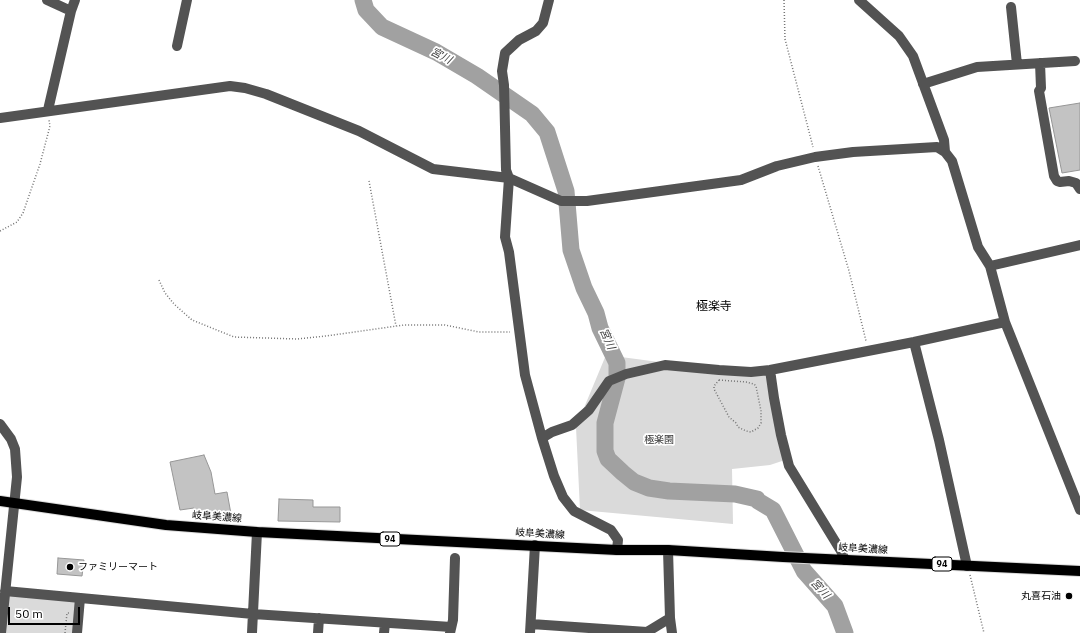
<!DOCTYPE html>
<html>
<head>
<meta charset="utf-8">
<style>
	body { margin:0 }
	#map { position:relative; width:1080px; height:633px; overflow:hidden; background:#fff; font-family:"IBM Plex Sans",sans-serif }
	canvas { display:block }
	.scale { position:absolute; left:8px; top:607px; width:72px; height:18px; box-sizing:border-box; border:2px solid #000; border-top:0; padding-left:5px; font-size:12px; line-height:14px; white-space:nowrap; color:#000; -webkit-text-stroke:3px #fff; paint-order:stroke }
</style>
</head>
<body>
<div id="map">
<canvas width="1080" height="633"></canvas>
<div class="scale">50 m</div>
</div>
<script>
const c = document.querySelector('canvas').getContext('2d');
c.lineJoin = 'round';
function paint(path, color) { c.fillStyle = color; c.fill(path, 'evenodd'); }
const toPath = rows => new Path2D(rows.map(r => 'M' + r).join(''));
function stroke(path, color, width, dash) { c.strokeStyle = color; c.lineWidth = width; c.lineCap = dash ? 'butt' : 'round'; c.setLineDash(dash || []); c.stroke(path); }
function write(font, color, halo, rows, align = 'center') {
  c.font = font + ' "IBM Plex Sans","Noto Sans JP",sans-serif'; c.lineWidth = 3.5; c.setLineDash([]); c.textBaseline = 'middle'; c.strokeStyle = halo; c.fillStyle = color; for (const [text, x, y, turn = 0] of rows) {
    c.save(); c.translate(x, y); c.rotate((+turn || 0) * Math.PI / 180); c.textAlign = isNaN(turn) ? turn : align; if (halo) c.strokeText(text, 0, 0); c.fillText(text, 0, 0); c.restore();
  }
}
const green = toPath([
	[606,355,719,370,770,370,788,459,770,465,732,469,733,524,580,510,576,427],
	[5,591,80,598,77,633,1,633]
]);
const river = toPath([
	[363,0,366,10,382,27,436,52,477,76,532,114,547,132,566,191,571,250,584,288,596,313,600,328,617,363,617,378,605,423,605,451,608,459,623,473,634,482,649,488,669,491,735,494,757,499,758,501,773,510,804,571,835,606,845,633]
]);
const building = toPath([
	[1080,103,1080,170,1062,173,1049,108,1080,103],
	[204,455,211,472,215,494,227,492,231,514,195,511,194,508,180,510,170,462,204,455],
	[279,499,313,500,313,507,340,507,340,522,278,521,279,499],
	[58,558,84,560,82,576,57,574,58,558]
]);
const path = toPath([
	[784,0,785,39,813,147],
	[818,166,849,271,866,341],
	[369,181,396,326],
	[0,231,17,222,23,213,40,164,50,126,49,120],
	[159,280,165,293,174,304,192,320,234,337,297,339,326,336,404,325,445,325,479,332,510,332],
	[719,380,746,382,754,384,756,386,761,411,761,423,758,428,751,432,746,431,738,427,736,423,729,417,714,389,714,386,719,380],
	[970,575,984,633],
	[65,633,67,613,69,613]
]);
const minor = toPath([
	[47,0,71,11],
	[549,0,543,23,536,31,519,40,505,53,502,71,504,85,506,170,509,178,505,237,509,252,525,375,542,438,554,476,563,497,574,511,611,530,618,540,617,550],
	[859,0,899,36,913,56,944,140,945,152],
	[1011,7,1017,64],
	[177,46,187,0],
	[1040,63,1041,88,1039,91,1054,176,1057,181,1060,182,1069,181,1076,183,1080,189],
	[923,84,977,67,1075,61],
	[48,110,71,11,75,0],
	[0,118,230,86,245,88,266,94,359,131,433,169,509,178,561,201,587,201,741,180,777,166,815,157,853,152,937,147,945,152,952,161,978,247,990,266,1005,322,1080,510],
	[990,266,1080,245],
	[914,342,939,440,967,566],
	[770,370,774,398,781,435,789,466,841,551,845,560],
	[0,424,11,439,15,449,17,477,1,633],
	[542,438,552,432,572,425,589,410,609,381,626,374,665,365,719,370,751,372,770,370,914,342,1005,322],
	[668,550,670,618,672,633],
	[5,591,253,614,451,627],
	[531,624,647,632,670,618],
	[77,633,80,598],
	[252,633,257,532],
	[318,633,319,618],
	[384,633,385,623],
	[450,633,453,620,455,558],
	[530,633,535,545]
]);
const major = toPath([
	[0,501,166,525,257,532,617,550,668,550,783,557,1080,571]
]);
const markers = [
	[70,567,4,"#000"],
	[1069,596,4,"#000"]
];
const shields = [
	[390,539,20],
	[942,564,20]
];
const shieldNames = [
	["94",390,539],
	["94",942,564]
];
const parkNames = [
	["極楽園",659,440]
];
const streetNames = [
	["岐阜美濃線",217,517,4],
	["岐阜美濃線",540,534,3],
	["岐阜美濃線",863,549,3]
];
const poiNames = [
	["ファミリーマート",78,567],
	["丸喜石油",1061,596,"right"]
];
const waterNames = [
	["宮川",441,56,28],
	["宮川",607,339,66],
	["宮川",820,589,48]
];
const quarterNames = [
	["極楽寺",714,307]
];
paint(green, '#dadada');
stroke(river, '#a1a1a1', 17);
paint(building, '#c3c3c3');
stroke(building, '#979797', 1);
stroke(major, '#dbdbdb', 12);
stroke(path, '#757575', 1.5, [1, 2]);
stroke(minor, '#535353', 10);
stroke(major, '#000', 10);
for (const [x, y, r, color] of markers) { const dot = new Path2D(); dot.arc(x, y, r, 0, 2 * Math.PI); c.fillStyle = color; c.fill(dot); stroke(dot, '#fff', 1.5); }
for (const [x, y, w] of shields) { const box = new Path2D(); box.roundRect(x - w / 2, y - 7, w, 14, 3); c.fillStyle = '#fff'; c.fill(box); stroke(box, '#000', 1); }
write('bold 9px', '#000', null, shieldNames);
write('10px', '#313131', '#fff', parkNames);
write('10px', '#000', '#fff', streetNames);
write('10px', '#000', '#fff', poiNames, 'left');
write('italic 11px', '#424242', '#fff', waterNames);
write('12px', '#000', '#fff', quarterNames);
</script>
</body>
</html>
